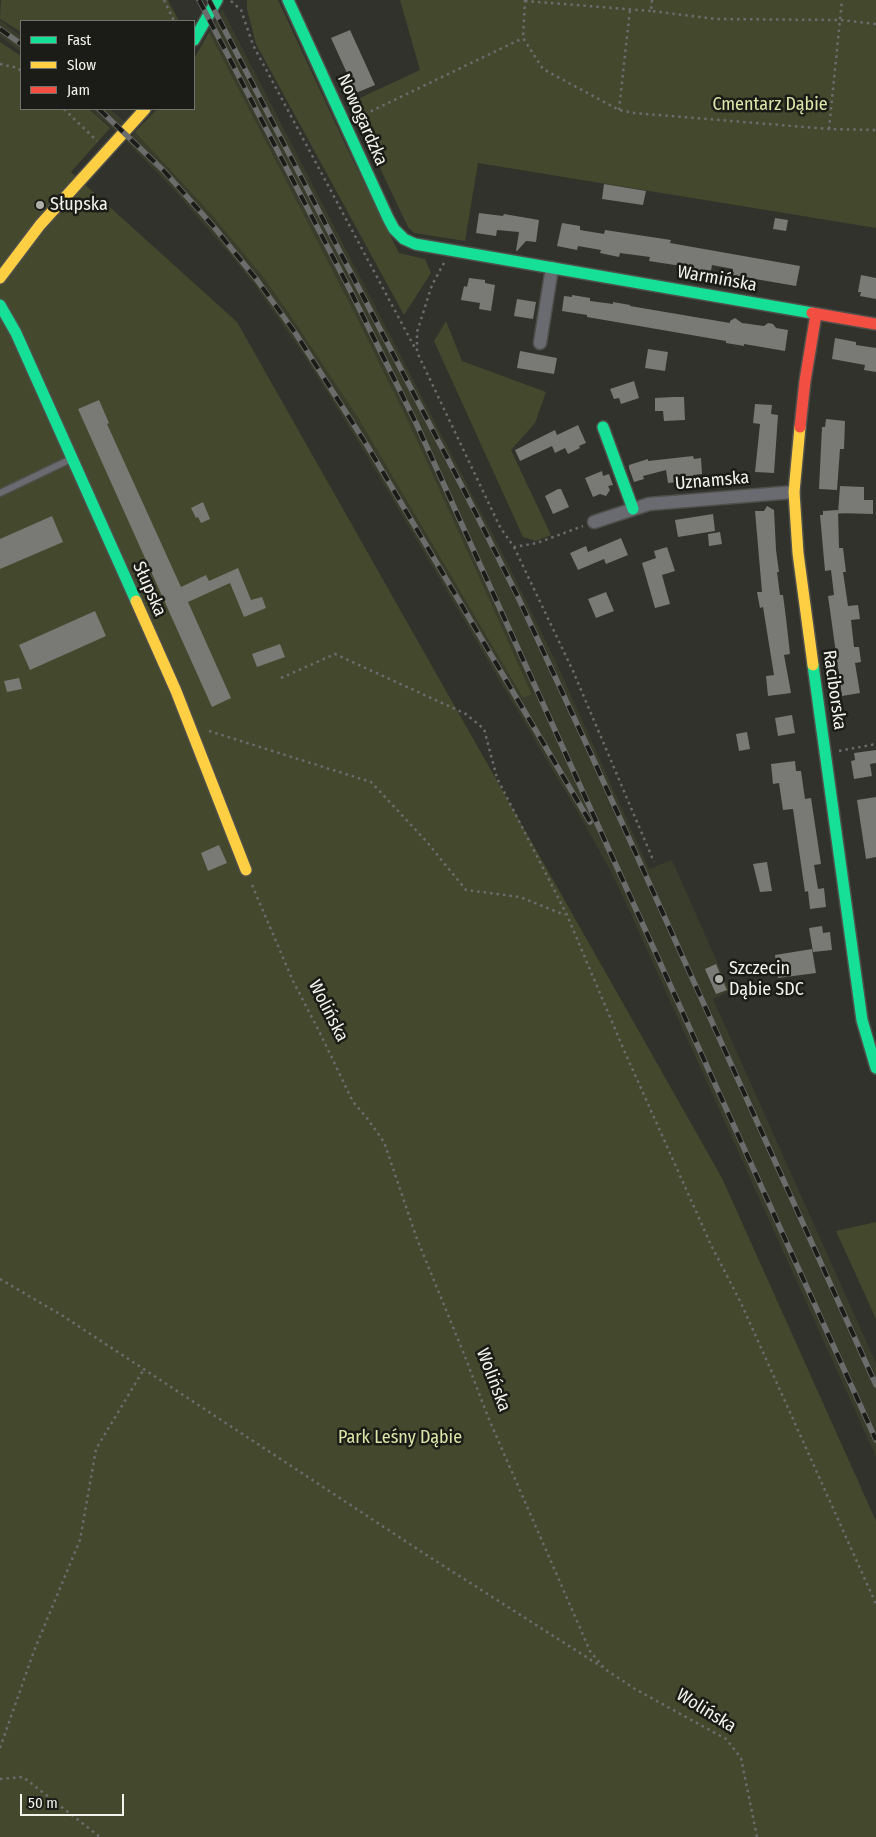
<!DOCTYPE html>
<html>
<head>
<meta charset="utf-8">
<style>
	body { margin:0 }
	#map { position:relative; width:876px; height:1837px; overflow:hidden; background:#31322c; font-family:"Fira Sans Condensed",sans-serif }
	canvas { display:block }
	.legend { position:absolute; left:20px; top:20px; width:175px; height:90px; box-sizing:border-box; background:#1b1c17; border:1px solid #71726c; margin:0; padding:6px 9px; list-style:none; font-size:15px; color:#f2f4eb }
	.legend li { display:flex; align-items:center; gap:10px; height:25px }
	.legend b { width:25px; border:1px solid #71726c }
	.scale { position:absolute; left:20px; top:1794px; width:104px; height:22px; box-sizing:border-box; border:2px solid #f2f4eb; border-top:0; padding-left:6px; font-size:15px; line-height:18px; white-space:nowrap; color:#f2f4eb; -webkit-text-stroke:4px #1b1c17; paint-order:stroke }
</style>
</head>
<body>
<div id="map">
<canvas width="876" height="1837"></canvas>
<ul class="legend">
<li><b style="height:6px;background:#16e098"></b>Fast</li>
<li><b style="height:6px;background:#ffcf43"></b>Slow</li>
<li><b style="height:6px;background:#f24e42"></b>Jam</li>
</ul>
<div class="scale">50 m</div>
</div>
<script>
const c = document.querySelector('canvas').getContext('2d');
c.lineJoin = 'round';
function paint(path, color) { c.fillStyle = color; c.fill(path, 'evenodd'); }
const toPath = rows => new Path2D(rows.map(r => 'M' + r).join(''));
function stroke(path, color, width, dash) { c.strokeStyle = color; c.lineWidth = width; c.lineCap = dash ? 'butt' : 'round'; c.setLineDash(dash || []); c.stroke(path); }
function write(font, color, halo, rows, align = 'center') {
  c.font = font + ' "Fira Sans Condensed",sans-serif'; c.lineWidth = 5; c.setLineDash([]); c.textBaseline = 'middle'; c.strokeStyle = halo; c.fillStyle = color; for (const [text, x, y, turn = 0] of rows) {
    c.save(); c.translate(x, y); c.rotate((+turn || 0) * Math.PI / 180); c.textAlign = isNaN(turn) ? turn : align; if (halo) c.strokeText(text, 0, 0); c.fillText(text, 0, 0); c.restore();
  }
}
const built = toPath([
	[222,9,508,564,557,664,649,869,672,860,730,991,713,999,876,1363,876,1457,625,901,610,870,581,818,367,456,302,352,254,284,228,252,174,190,127,142,135,132,210,213,263,277,312,346,357,416,523,698,532,693,385,374,209,32],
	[0,20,21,36,21,52,0,36],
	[91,109,110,109,125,122,116,132]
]);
const green = toPath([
	[1,0,168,0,179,21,21,21,21,32,0,19],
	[247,0,278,0,346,146,399,253,425,259,431,273,404,315,256,44,247,9],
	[400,0,876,0,876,228,478,163,465,241,414,233,408,227,349,103,420,70],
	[209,32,356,316,410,425,532,694,523,698,357,416,288,312,263,277,210,213,135,132,157,109,194,109,194,59],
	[0,42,21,56,21,109,89,109,110,128,71,172,237,322,722,1178,876,1521,876,1837,0,1837],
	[446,321,462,361,546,392,535,423,511,450,551,535,536,541,523,537,434,341],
	[876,1222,876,1319,836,1231]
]);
const building = toPath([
	[350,30,375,85,356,93,331,38],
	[604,184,646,191,643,205,602,199],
	[479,213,503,216,504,214,539,220,536,242,526,241,517,251,516,251,519,232,497,230,496,236,476,233],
	[775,218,788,220,786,231,773,229],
	[562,223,580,226,580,230,604,234,605,230,671,240,670,243,800,266,796,286,732,275,733,269,712,265,711,271,705,270,697,274,694,268,649,261,650,257,620,253,619,257,600,253,601,250,578,246,577,250,557,246],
	[861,275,876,278,876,299,860,296,861,292,858,292],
	[469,278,485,280,485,283,495,285,491,311,479,309,480,303,461,300,464,286,467,287],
	[572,295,590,298,590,301,613,304,613,302,630,305,630,306,730,323,730,321,735,318,742,323,764,326,768,323,773,324,776,328,788,330,785,351,744,344,744,346,726,343,726,341,587,317,587,315,562,311,564,296,572,297],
	[517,299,536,302,533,319,514,316],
	[835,338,856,342,856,345,876,348,876,372,864,370,865,365,832,359],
	[648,349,668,352,665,371,645,368],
	[520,351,557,358,554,374,517,368],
	[634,381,639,398,621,404,619,398,614,399,610,389],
	[673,397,684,397,685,420,664,421,663,411,655,411,655,398],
	[99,400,109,423,107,424,181,587,206,575,209,581,238,568,251,600,262,597,266,608,244,617,230,583,188,602,231,698,212,707,78,409],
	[755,404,772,405,771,414,778,415,774,473,755,472,760,424,753,423],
	[826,419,845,421,844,449,840,449,837,490,819,489,822,427,825,427],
	[578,425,586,443,579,446,580,448,568,454,565,448,555,453,552,446,520,461,515,450,555,430,557,435],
	[693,456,694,459,701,458,702,474,693,475,693,481,688,483,678,482,668,483,666,470,643,476,644,479,634,482,629,468,629,465,648,459,648,461],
	[602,471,603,476,609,474,613,485,608,486,610,490,606,496,600,494,593,497,585,478],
	[840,486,864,487,864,500,873,500,873,514,838,513],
	[558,489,561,489,569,507,553,514,545,496],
	[203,502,210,519,201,523,198,517,196,518,191,508],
	[767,506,774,510,776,550,779,572,777,572,780,595,783,595,786,618,790,654,784,655,791,693,768,696,766,676,774,675,763,607,760,608,757,592,762,592,755,511,764,511],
	[838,510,839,548,843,548,846,572,843,572,848,606,858,605,860,619,851,620,854,647,859,647,861,662,855,663,860,693,842,696,828,596,834,595,831,570,825,571,820,515,823,515,823,511],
	[713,514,715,531,678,537,675,520],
	[52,516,63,542,0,569,0,539],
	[720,532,722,544,709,546,708,534],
	[621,538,628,555,606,564,604,559,578,570,570,553,586,546,588,552],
	[667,547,675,571,662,575,670,604,655,608,642,563,656,558,654,551],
	[606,592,614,611,596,618,588,599],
	[95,611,106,636,30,670,19,645],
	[280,644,285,657,257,667,252,654],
	[19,678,22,689,7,692,4,681],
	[792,715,795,733,778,736,775,718],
	[747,732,750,749,739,751,736,734],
	[876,750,876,763,870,764,872,776,854,779,851,761,855,760,854,753],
	[795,761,796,771,801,771,805,799,811,798,821,864,814,865,818,889,824,888,826,907,810,909,808,891,805,892,793,809,783,810,779,783,773,784,771,764],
	[876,797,876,857,866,859,857,800],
	[219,845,227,863,208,871,201,853],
	[767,862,772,891,760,892,753,864],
	[822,926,823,933,830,932,832,950,813,952,809,928],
	[812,949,816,973,778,978,775,955],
	[716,964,727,990,716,994,705,969]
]);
const path = toPath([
	[164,0,174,21],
	[525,0,523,38,543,69,619,110,634,113,829,129,876,130],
	[652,0,651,11,716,19,840,20,876,24],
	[231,1,241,10,253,45,416,350],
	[525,1,651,11],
	[0,64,18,68,21,71],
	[64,109,97,141],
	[619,110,630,9],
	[359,117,523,38],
	[829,129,842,0],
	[444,263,432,285,417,332,417,352,500,527,514,547,537,543,583,526],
	[514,547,573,671,654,862],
	[281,678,335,654,466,714,484,729,497,778,567,915,623,1048,711,1245,740,1301,876,1604],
	[209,731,371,782,426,841,466,890,520,897,565,915],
	[839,751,876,744],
	[252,885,293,981,319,1031,353,1102,367,1118,384,1142,417,1239,464,1354,488,1417,590,1651,605,1669,635,1689,726,1739,741,1758,757,1837],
	[0,1279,63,1316,428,1556,602,1667],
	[0,1748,34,1651,80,1540,96,1449,144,1369],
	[0,1779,23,1777,100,1837]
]);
const lane = toPath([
	[0,493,71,459]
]);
const street = toPath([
	[540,343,552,268],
	[594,522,649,504,794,492]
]);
const fast = toPath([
	[288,0,388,218,394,229,404,239,415,244,812,313],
	[194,40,217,0],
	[0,305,16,333,136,601],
	[603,427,633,509],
	[813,665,862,1020,876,1068]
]);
const slow = toPath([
	[0,278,40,225,145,109],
	[800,427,794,492,798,553,813,665],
	[136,601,176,691,246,870]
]);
const jam = toPath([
	[812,313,876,324],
	[800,427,805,381,816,314]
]);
const rail = toPath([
	[199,0,348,286,416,423,876,1440],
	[209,0,468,498,517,595,590,752,876,1385],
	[0,29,21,44],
	[99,109,164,171,214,227,257,280,296,334,368,447,590,822]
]);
const markers = [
	[40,205,5,"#aeb0a8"],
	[719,979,5,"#aeb0a8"]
];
const parkNames = [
	["Cmentarz Dąbie",770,105],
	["Park Leśny Dąbie",400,1438]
];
const streetNames = [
	["Nowogardzka",362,120,66],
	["Warmińska",717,279,10],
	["Uznamska",712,481,-5],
	["Słupska",149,589,66],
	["Raciborska",834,690,82],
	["Wolińska",328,1011,63],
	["Wolińska",493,1380,69],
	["Wolińska",706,1711,32]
];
const poiNames = [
	["Słupska",50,205],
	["Szczecin",729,969],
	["Dąbie SDC",729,990]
];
paint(built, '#3b3d2c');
paint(green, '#44482c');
paint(building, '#797a75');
stroke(lane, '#4f504b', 9);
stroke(street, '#4f504b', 15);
stroke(fast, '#4f504b', 14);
stroke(slow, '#4f504b', 14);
stroke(jam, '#4f504b', 14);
stroke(path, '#6b6c6d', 2.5, [2.5, 4]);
stroke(lane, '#6a6a71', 6);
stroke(street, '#6a6a71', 12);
stroke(fast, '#16e098', 11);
stroke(slow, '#ffcf43', 11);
stroke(jam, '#f24e42', 11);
stroke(rail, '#6b6c6c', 5.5);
stroke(rail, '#1b1c17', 4, [11]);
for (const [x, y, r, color] of markers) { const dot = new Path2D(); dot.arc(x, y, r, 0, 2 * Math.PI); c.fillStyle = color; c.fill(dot); stroke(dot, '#1b1c17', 2); }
write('18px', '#dce6a9', '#1b1c17', parkNames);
write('18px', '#f2f4eb', '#1b1c17', streetNames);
write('18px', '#f2f4eb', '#1b1c17', poiNames, 'left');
</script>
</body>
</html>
